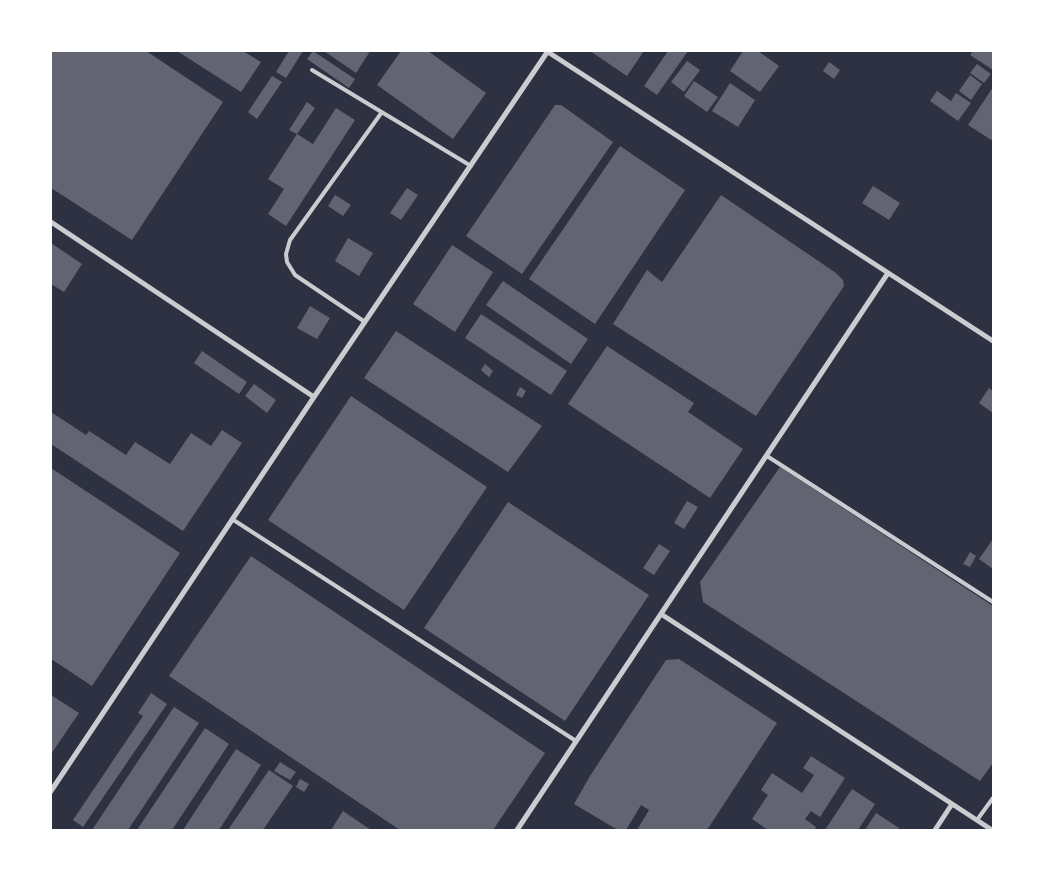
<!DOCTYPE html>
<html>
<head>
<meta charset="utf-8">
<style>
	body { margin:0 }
	#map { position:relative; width:1044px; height:881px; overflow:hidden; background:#2d3142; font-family:"PT Sans Narrow",sans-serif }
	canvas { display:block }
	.frame { position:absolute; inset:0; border:52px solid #fff; pointer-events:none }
</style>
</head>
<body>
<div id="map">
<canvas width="1044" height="881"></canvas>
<div class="frame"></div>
</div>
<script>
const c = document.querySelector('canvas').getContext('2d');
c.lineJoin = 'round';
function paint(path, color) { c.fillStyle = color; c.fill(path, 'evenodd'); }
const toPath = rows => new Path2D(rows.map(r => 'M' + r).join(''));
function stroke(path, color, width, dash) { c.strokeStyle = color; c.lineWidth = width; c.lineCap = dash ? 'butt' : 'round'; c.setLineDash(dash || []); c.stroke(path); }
const building = toPath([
	[51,51,146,51,223,102,132,240,51,188],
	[177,51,243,51,261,62,241,92],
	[289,51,303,51,286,78,276,72],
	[313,51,355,79,349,88,307,59],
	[324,51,367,51,369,53,356,73],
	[401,51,428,51,486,93,453,139,377,85],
	[590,51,644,51,627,76],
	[668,51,688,51,657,95,644,86],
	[743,51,758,51,779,66,760,92,730,71],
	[973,51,993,51,993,70,970,55],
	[687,61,700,70,684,92,671,82],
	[829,62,840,70,834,79,823,71],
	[977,64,991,74,984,83,970,73],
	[970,75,982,84,971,100,959,91],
	[272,76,282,82,257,119,248,112],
	[694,81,718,97,707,112,684,96],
	[730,83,755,100,738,127,712,111],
	[993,87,993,141,968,125],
	[937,91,951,101,956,93,971,103,958,121,930,101],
	[307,102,315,108,297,134,289,130],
	[555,105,561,105,613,142,522,274,466,236],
	[336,108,355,120,286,226,268,214,284,189,268,179,297,134,313,144],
	[620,146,685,190,595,324,529,279],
	[873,186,900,203,889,220,862,203],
	[407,188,418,195,401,220,390,213],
	[335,195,351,205,343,216,328,206],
	[721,195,836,273,843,280,844,286,756,416,613,324,647,270,662,282],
	[348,238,373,253,359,276,335,261],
	[51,243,82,264,64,292,51,284],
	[452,245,493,272,455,332,413,304],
	[503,281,588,339,571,364,486,305],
	[310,306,330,318,317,339,297,328],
	[481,314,567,371,551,395,465,338],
	[396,331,542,426,508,472,364,378],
	[607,346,694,403,688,412,743,449,710,498,568,404],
	[202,351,247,382,239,394,194,363],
	[485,364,493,371,489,377,481,370],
	[254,384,276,400,267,413,245,396],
	[520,387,526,391,522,398,516,395],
	[989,388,993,391,993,413,979,403],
	[351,396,487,487,404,610,268,520],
	[51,412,86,435,89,431,126,455,135,442,170,464,191,433,211,446,222,430,242,443,183,531,51,444],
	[780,467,993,606,993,763,980,781,703,602,700,582],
	[51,468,180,553,92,686,51,659],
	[687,501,698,507,684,529,674,523],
	[508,502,649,595,565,721,424,628],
	[993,539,993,569,979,559],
	[659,544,670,551,654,575,643,568],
	[970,552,976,556,970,567,963,564],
	[251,556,545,753,493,830,400,830,169,676],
	[679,659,777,723,707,830,637,830,649,810,641,805,626,830,618,830,574,804,590,776,666,660],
	[151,693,167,704,83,827,73,820,143,716,138,713],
	[51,695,79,713,51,754],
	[174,707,199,723,128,830,92,830],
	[205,728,229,744,172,830,137,830],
	[236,749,261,765,219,830,183,830],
	[811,756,845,778,820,817,811,811,805,819,816,827,815,830,768,830,752,819,768,795,761,790,772,773,802,793,814,775,803,768],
	[280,762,296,772,290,780,274,771],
	[269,770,293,786,263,830,228,830],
	[300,779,309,784,304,792,296,787],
	[852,789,875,804,858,830,825,830],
	[343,811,371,830,331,830],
	[876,813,899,828,898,830,865,830]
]);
const service = toPath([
	[312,70,471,166],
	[365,322,295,275,287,262,286,254,290,240,382,112],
	[767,456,993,602],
	[232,519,576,741],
	[977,820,993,798]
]);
const minor = toPath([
	[548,52,993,341],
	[51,222,314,397],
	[661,614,992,830],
	[51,791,314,397,548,51],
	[517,830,888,273],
	[935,830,952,804]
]);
paint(building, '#626471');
stroke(service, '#caccd0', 4);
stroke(minor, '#caccd0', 5);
</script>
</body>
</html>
